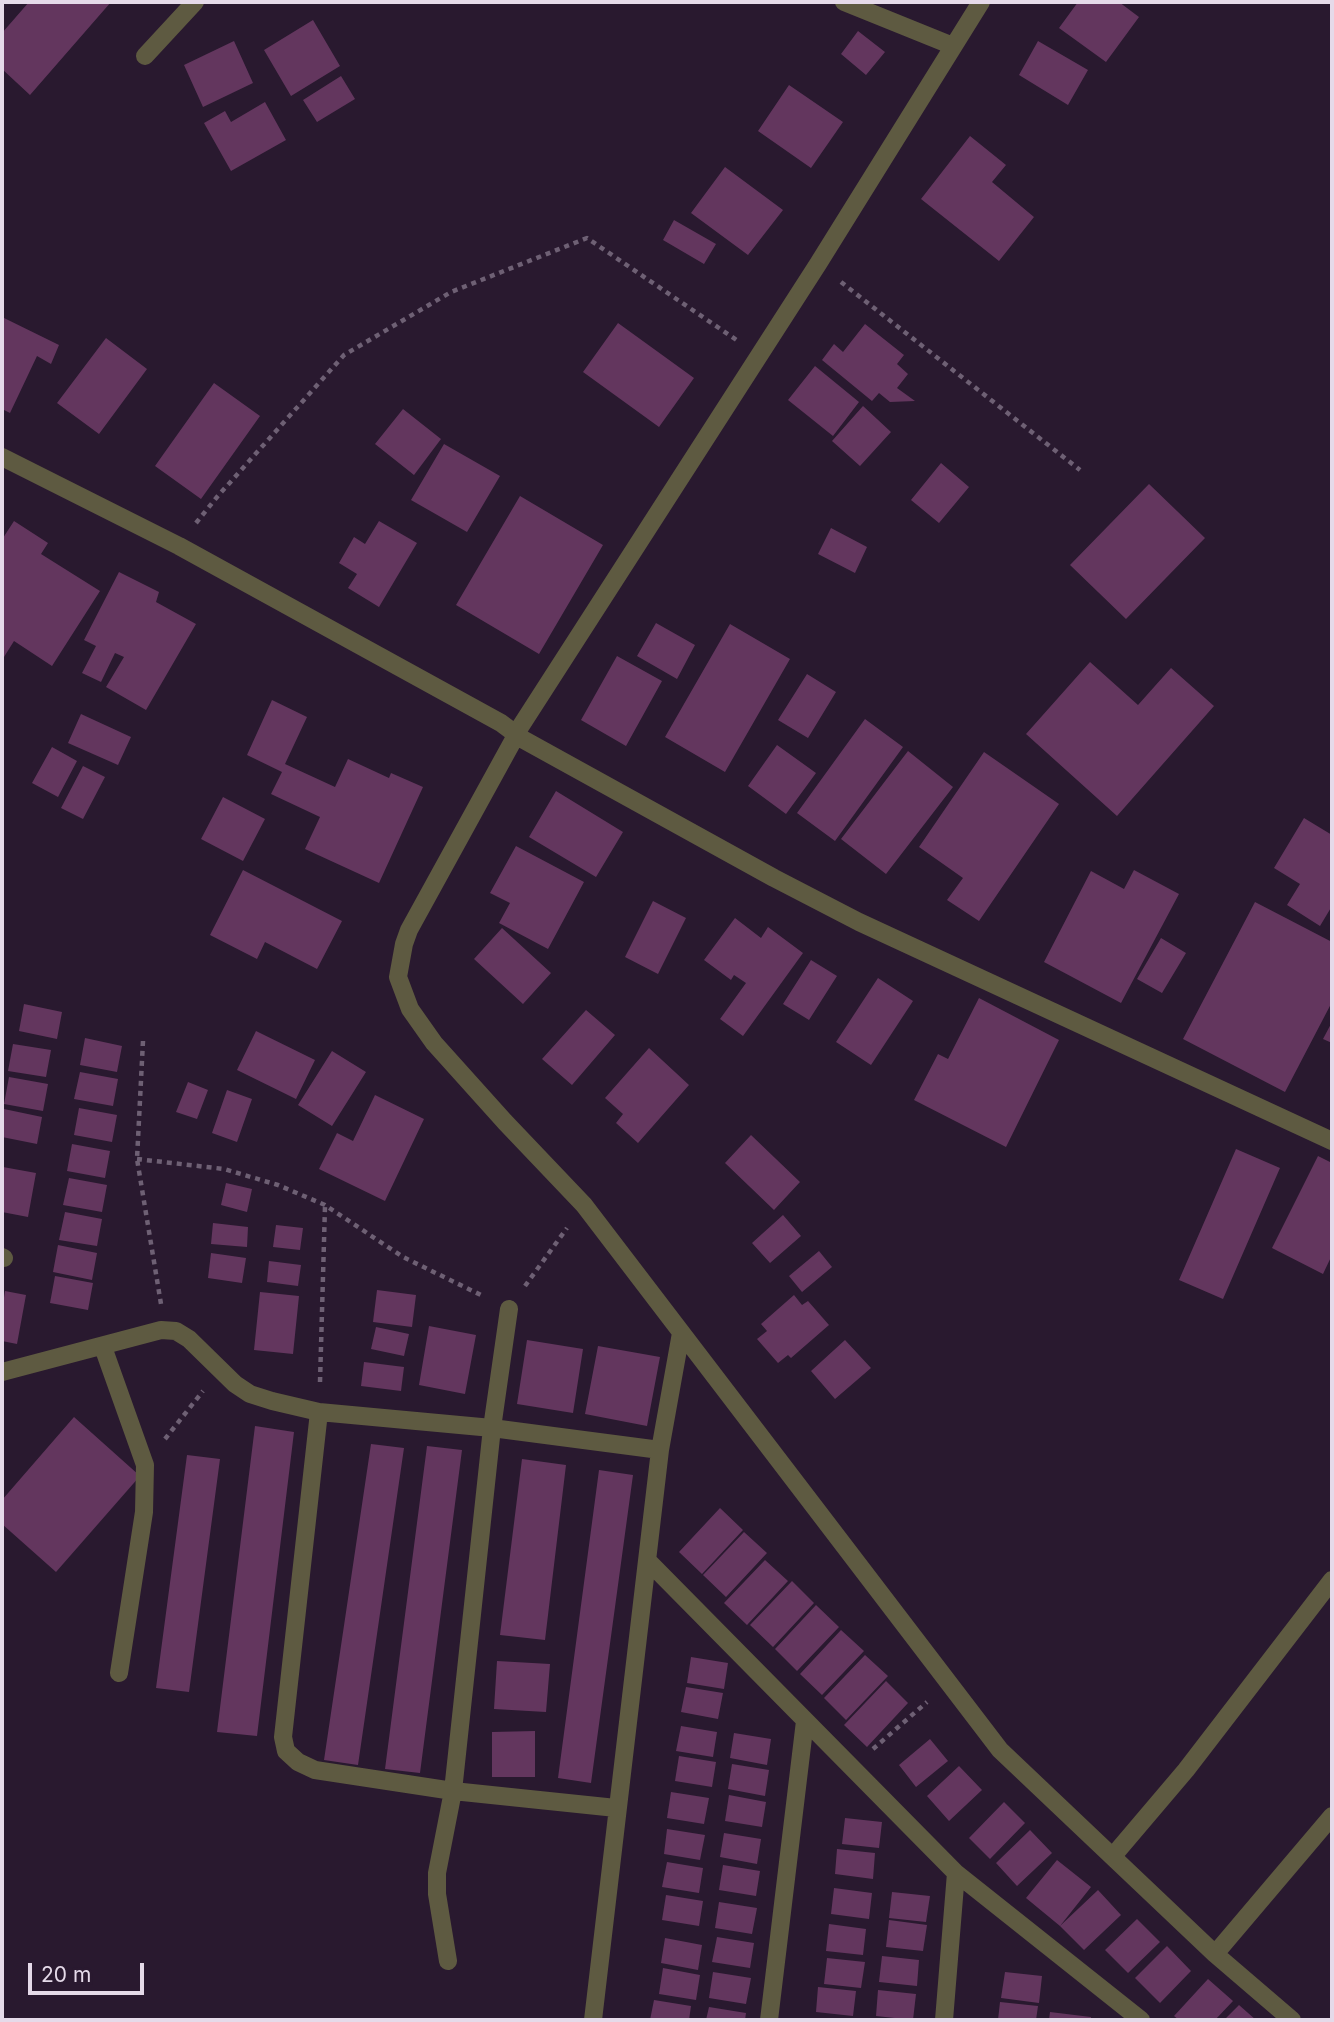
<!DOCTYPE html>
<html>
<head>
<meta charset="utf-8">
<style>
	body { margin:0 }
	#map { position:relative; width:1334px; height:2022px; overflow:hidden; background:#29192f; font-family:Inter,sans-serif }
	canvas { display:block }
	.frame { position:absolute; inset:0; border:4px solid #e5dae9; pointer-events:none }
	.scale { position:absolute; left:28px; top:1963px; width:116px; height:32px; box-sizing:border-box; border:4px solid #e5dae9; border-top:0; padding-left:9px; font-size:21px; line-height:24px; white-space:nowrap; color:#e5dae9; -webkit-text-stroke:5px #29192f; paint-order:stroke }
</style>
</head>
<body>
<div id="map">
<canvas width="1334" height="2022"></canvas>
<div class="frame"></div>
<div class="scale">20 m</div>
</div>
<script>
const c = document.querySelector('canvas').getContext('2d');
c.lineJoin = 'round';
function paint(path, color) { c.fillStyle = color; c.fill(path, 'evenodd'); }
const toPath = rows => new Path2D(rows.map(r => 'M' + r).join(''));
function stroke(path, color, width, dash) { c.strokeStyle = color; c.lineWidth = width; c.lineCap = dash ? 'butt' : 'round'; c.setLineDash(dash || []); c.stroke(path); }
const building = toPath([
	[29,2,111,2,30,95,2,69,2,33],
	[1078,2,1119,2,1139,17,1106,62,1059,28],
	[313,20,340,66,291,96,264,50],
	[858,31,885,52,866,75,841,54],
	[234,41,253,83,203,107,184,65],
	[1038,41,1088,70,1068,105,1019,75],
	[341,76,355,99,317,122,303,100],
	[789,85,843,122,811,168,758,131],
	[265,102,286,140,231,171,204,123,225,111,231,122],
	[970,136,1006,165,992,182,1034,217,999,261,921,199],
	[725,167,783,210,748,255,691,213],
	[674,220,716,244,704,264,663,240],
	[2,317,59,345,51,364,37,356,10,413,2,409],
	[618,323,694,378,659,427,583,372],
	[865,324,904,355,897,364,908,374,897,388,915,401,890,402,879,393,872,401,822,360,834,344,843,352],
	[106,338,147,369,99,434,57,403],
	[815,366,859,402,833,436,788,400],
	[214,383,260,416,201,499,155,466],
	[863,406,891,432,860,466,832,441],
	[403,409,441,439,414,475,375,444],
	[444,444,500,476,467,532,411,500],
	[941,463,969,487,939,523,911,500],
	[1149,484,1205,538,1126,619,1070,565],
	[520,496,603,545,539,654,456,605],
	[14,521,48,543,41,554,100,591,52,666,14,641,4,657,2,656,2,537,3,538],
	[379,521,417,543,379,607,348,588,357,574,339,563,354,537,365,544],
	[831,528,867,547,855,573,818,554],
	[119,572,159,592,156,602,196,624,146,710,106,687,124,657,115,653,101,682,82,673,96,646,84,640],
	[656,623,695,645,677,679,637,656],
	[730,624,790,659,725,772,665,737],
	[617,656,662,681,626,746,581,720],
	[1090,662,1138,705,1171,668,1214,706,1117,816,1026,734],
	[807,674,836,692,808,738,778,720],
	[272,700,307,717,285,764,335,787,348,759,389,778,391,773,423,787,379,883,305,849,320,817,271,794,282,772,247,755],
	[81,714,131,737,118,765,68,743],
	[865,719,903,747,835,841,797,813],
	[777,745,816,773,786,814,748,786],
	[52,747,77,761,58,797,32,783],
	[908,751,953,787,886,874,841,839],
	[984,752,1059,804,979,921,947,900,963,878,919,847],
	[83,766,105,777,83,819,61,808],
	[556,791,623,832,596,877,529,837],
	[223,797,265,819,243,861,201,839],
	[1304,818,1332,835,1332,906,1320,926,1287,905,1300,884,1274,868],
	[516,846,584,882,548,949,499,923,510,903,490,893],
	[243,870,342,921,317,969,265,942,257,959,210,935],
	[1134,870,1179,894,1121,1003,1044,962,1091,871,1124,889],
	[653,901,686,918,658,974,625,957],
	[1255,902,1332,942,1332,1002,1285,1092,1183,1039],
	[735,918,761,938,768,927,803,953,743,1036,720,1019,746,983,734,975,731,980,704,960],
	[502,928,551,973,523,1004,474,959],
	[1161,938,1186,953,1162,993,1137,979],
	[811,960,837,976,809,1020,783,1004],
	[878,978,913,1001,871,1065,836,1042],
	[979,998,1059,1040,1006,1147,914,1100,938,1054,948,1059],
	[24,1004,62,1012,57,1039,19,1031],
	[586,1010,615,1035,572,1085,542,1059],
	[1332,1022,1332,1043,1323,1039],
	[256,1031,315,1060,296,1099,237,1070],
	[85,1038,122,1046,117,1072,80,1065],
	[13,1044,51,1050,46,1077,8,1071],
	[649,1048,689,1085,638,1143,616,1123,623,1114,605,1098],
	[332,1051,366,1072,332,1126,298,1105],
	[80,1072,118,1079,113,1106,74,1099],
	[9,1077,48,1084,43,1111,4,1104],
	[188,1082,208,1090,197,1119,176,1112],
	[227,1090,252,1099,237,1142,212,1133],
	[375,1095,424,1119,385,1201,319,1169,337,1133,353,1141],
	[79,1108,117,1115,112,1142,74,1135],
	[4,1109,42,1117,37,1144,2,1137],
	[751,1135,800,1182,774,1210,725,1163],
	[72,1144,110,1151,105,1178,67,1171],
	[1236,1149,1280,1168,1223,1299,1179,1280],
	[1318,1156,1332,1163,1332,1255,1323,1274,1272,1248],
	[3,1167,36,1173,28,1217,2,1212],
	[69,1178,107,1185,102,1212,63,1205],
	[226,1183,252,1189,247,1212,221,1205],
	[65,1212,102,1219,97,1246,59,1240],
	[783,1215,801,1236,770,1263,752,1243],
	[213,1223,248,1227,247,1247,211,1244],
	[276,1225,303,1228,300,1250,273,1247],
	[58,1245,97,1253,92,1280,53,1272],
	[819,1251,832,1267,802,1292,789,1276],
	[211,1253,246,1258,242,1283,208,1278],
	[269,1261,301,1265,298,1286,267,1282],
	[55,1276,93,1283,88,1310,50,1303],
	[377,1290,416,1295,412,1327,373,1322],
	[5,1291,26,1295,17,1344,2,1341,2,1311],
	[260,1292,299,1296,293,1354,254,1350],
	[794,1295,802,1305,808,1301,829,1325,791,1358,788,1355,778,1363,757,1339,767,1331,761,1324],
	[429,1326,476,1335,465,1394,419,1385],
	[376,1327,409,1334,404,1356,371,1349],
	[527,1340,583,1349,573,1413,517,1404],
	[845,1340,871,1368,835,1399,811,1371],
	[598,1346,660,1357,647,1426,585,1414],
	[364,1362,404,1367,401,1391,361,1386],
	[74,1417,140,1476,56,1572,2,1524,2,1500],
	[255,1426,294,1432,257,1736,217,1732],
	[371,1444,404,1448,358,1765,324,1760],
	[427,1446,462,1450,420,1773,385,1769],
	[187,1455,220,1459,189,1692,156,1688],
	[522,1459,566,1465,545,1640,500,1635],
	[599,1470,633,1475,591,1783,558,1778],
	[720,1508,743,1530,702,1574,679,1552],
	[744,1532,767,1553,726,1597,703,1575],
	[765,1560,788,1581,747,1625,724,1603],
	[792,1581,814,1603,773,1647,750,1625],
	[816,1605,839,1627,797,1671,775,1649],
	[841,1630,864,1651,822,1695,800,1674],
	[865,1655,888,1676,846,1720,824,1698],
	[691,1657,728,1663,724,1689,687,1683],
	[497,1661,550,1664,546,1712,494,1709],
	[886,1681,908,1703,867,1747,844,1725],
	[686,1687,723,1693,718,1719,681,1712],
	[681,1726,717,1732,713,1757,676,1751],
	[535,1731,535,1777,492,1777,492,1732],
	[734,1733,771,1739,767,1765,730,1758],
	[930,1739,948,1761,916,1787,899,1765],
	[679,1756,716,1762,712,1787,675,1781],
	[732,1764,769,1770,765,1796,728,1789],
	[959,1766,982,1790,949,1821,927,1796],
	[671,1792,709,1798,704,1824,667,1818],
	[729,1795,766,1802,762,1827,725,1821],
	[1004,1802,1025,1823,990,1859,969,1838],
	[845,1818,882,1822,879,1848,842,1844],
	[667,1829,705,1835,700,1860,664,1854],
	[1030,1830,1052,1853,1017,1886,996,1863],
	[724,1833,761,1839,757,1864,720,1857],
	[837,1849,875,1853,873,1879,835,1874],
	[1057,1860,1091,1887,1060,1926,1026,1898],
	[667,1862,703,1868,699,1893,662,1887],
	[723,1865,760,1871,756,1896,719,1890],
	[834,1888,872,1893,869,1919,831,1914],
	[1098,1890,1121,1915,1084,1950,1060,1926],
	[892,1892,930,1896,926,1922,889,1918],
	[666,1895,703,1901,699,1926,662,1920],
	[719,1902,757,1908,752,1934,715,1928],
	[1137,1919,1160,1942,1128,1973,1105,1950],
	[889,1920,927,1925,923,1951,886,1947],
	[829,1924,866,1929,863,1955,826,1951],
	[717,1937,754,1943,750,1968,712,1962],
	[665,1938,702,1945,698,1970,661,1963],
	[1167,1946,1191,1971,1160,2003,1135,1978],
	[882,1956,919,1960,917,1986,879,1982],
	[827,1958,865,1962,861,1988,824,1984],
	[663,1968,700,1975,696,2000,659,1994],
	[713,1972,751,1978,746,2004,709,1998],
	[1005,1972,1042,1976,1039,2003,1001,1998],
	[1208,1979,1233,2001,1215,2020,1179,2020,1174,2016],
	[818,1987,856,1991,853,2016,816,2012],
	[878,1990,916,1994,913,2020,876,2016],
	[654,2000,691,2006,689,2020,650,2020],
	[1000,2002,1038,2006,1036,2020,998,2020],
	[1239,2005,1256,2020,1224,2020],
	[709,2007,746,2013,745,2020,706,2020],
	[1050,2012,1091,2017,1091,2020,1049,2020]
]);
const path = toPath([
	[841,282,1080,470],
	[196,523,217,497,344,355,451,292,587,238,738,341],
	[143,1041,137,1159,161,1304],
	[137,1159,224,1169,278,1185,325,1205,403,1257,485,1297],
	[525,1286,567,1228],
	[320,1382,325,1206],
	[165,1439,203,1391],
	[873,1749,927,1702]
]);
const minor = toPath([
	[844,2,953,46],
	[981,2,818,264,515,735,774,878,859,922,1332,1141],
	[145,56,195,2],
	[2,457,179,546,501,723,513,732,514,739,409,930,404,944,398,977,410,1009,434,1043,505,1122,584,1205,1000,1750,1215,1954,1292,2020],
	[2,1257,4,1258],
	[509,1309,492,1428,453,1791,616,1808],
	[103,1347,145,1465,144,1512,119,1673],
	[2,1372,161,1330,176,1331,189,1339,235,1384,250,1394,272,1401,319,1412,492,1428,660,1450],
	[319,1412,283,1737,286,1751,298,1762,315,1770,453,1791,437,1873,437,1894,448,1961],
	[648,1561,956,1873,1141,2020],
	[1113,1856,1186,1770,1332,1580],
	[1215,1954,1332,1816],
	[593,2020,660,1450,681,1333],
	[769,2020,805,1721],
	[944,2020,956,1873]
]);
paint(building, '#63365e');
stroke(path, '#6e6074', 4.5, [5, 5]);
stroke(minor, '#5e5a41', 18);
</script>
</body>
</html>
